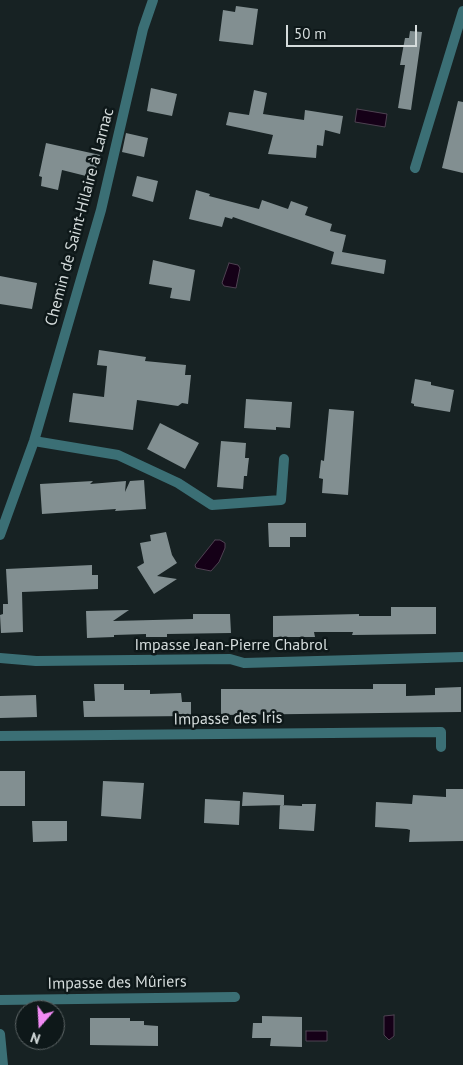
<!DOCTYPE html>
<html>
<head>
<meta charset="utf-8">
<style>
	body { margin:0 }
	#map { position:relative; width:463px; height:1065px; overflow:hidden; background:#172223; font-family:"PT Sans",sans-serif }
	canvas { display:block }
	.north { position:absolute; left:15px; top:1000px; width:50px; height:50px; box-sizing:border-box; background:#0e1819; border:1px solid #5e6667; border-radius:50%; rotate:199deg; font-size:14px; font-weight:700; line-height:20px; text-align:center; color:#d5dcdc }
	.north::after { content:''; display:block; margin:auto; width:18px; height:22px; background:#f18af4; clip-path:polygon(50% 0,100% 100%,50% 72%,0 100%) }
	.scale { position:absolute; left:286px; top:25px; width:131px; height:22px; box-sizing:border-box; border:2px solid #d5dcdc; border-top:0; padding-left:6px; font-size:15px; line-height:18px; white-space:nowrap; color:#d5dcdc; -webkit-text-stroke:4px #0e1819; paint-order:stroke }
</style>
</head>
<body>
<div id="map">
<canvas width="463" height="1065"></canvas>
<div class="north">N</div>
<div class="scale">50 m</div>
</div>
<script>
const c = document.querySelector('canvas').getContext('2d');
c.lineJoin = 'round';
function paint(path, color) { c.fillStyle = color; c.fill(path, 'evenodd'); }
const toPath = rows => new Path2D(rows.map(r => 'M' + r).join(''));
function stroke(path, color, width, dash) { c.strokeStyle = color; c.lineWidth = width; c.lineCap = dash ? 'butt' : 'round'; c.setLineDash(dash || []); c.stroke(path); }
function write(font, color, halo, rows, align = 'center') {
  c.font = font + ' "PT Sans",sans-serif'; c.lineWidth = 5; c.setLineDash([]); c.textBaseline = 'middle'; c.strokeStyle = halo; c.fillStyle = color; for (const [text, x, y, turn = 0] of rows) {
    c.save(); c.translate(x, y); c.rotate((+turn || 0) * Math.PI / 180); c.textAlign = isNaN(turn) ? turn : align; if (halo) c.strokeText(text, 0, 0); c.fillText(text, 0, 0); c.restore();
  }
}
const water = toPath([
	[357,109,387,114,385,127,355,122,357,109],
	[229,263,238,265,240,268,236,288,224,286,222,283,229,263],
	[215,540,220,540,225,543,225,548,219,562,211,571,196,568,195,565,215,540],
	[394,1015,394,1036,389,1040,384,1035,384,1016,394,1015],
	[306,1031,327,1031,327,1041,306,1041,306,1031]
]);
const building = toPath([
	[236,6,258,9,253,45,219,41,223,10,235,12],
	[410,31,422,32,411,110,398,108,405,65,400,65,405,38,409,38],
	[151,88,177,94,172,116,147,111],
	[254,90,267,93,263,114,304,120,305,110,343,116,340,134,325,130,323,146,317,145,316,158,268,154,273,135,226,125,229,112,249,115],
	[458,101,463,102,463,173,442,168],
	[126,133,148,138,144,157,122,152],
	[46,143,100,155,94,177,90,176,90,177,62,170,58,190,41,186,42,177,39,176],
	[137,176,158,181,153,202,132,196],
	[196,190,210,194,209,196,259,209,262,200,288,209,291,201,308,207,305,215,332,224,330,231,346,235,342,252,386,260,384,274,331,264,334,252,233,217,232,219,225,217,222,227,189,219],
	[153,260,195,270,190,301,170,298,172,288,149,284],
	[0,276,37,283,32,309,0,304],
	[99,350,146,357,145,361,186,365,185,375,191,375,188,404,182,403,178,406,137,400,133,430,69,422,73,393,104,397,107,366,97,365],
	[415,379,431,382,431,385,454,390,450,412,414,406,414,404,411,403],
	[246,399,292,402,290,428,276,427,276,430,244,428],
	[329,409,354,411,348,495,322,493,323,479,319,478,321,460,324,461],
	[160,423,199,443,185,469,147,449],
	[221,441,246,443,245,458,249,458,248,466,247,476,244,476,243,489,217,487],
	[144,480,146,509,115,511,116,509,42,514,40,484,93,481,90,484,126,481,125,492,130,481],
	[268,523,306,523,306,537,290,537,290,547,269,547],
	[166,532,172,555,177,563,157,576,177,579,154,594,137,567,144,563,140,543,151,541,150,535],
	[92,565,92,575,98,575,98,589,22,592,23,632,1,633,0,615,3,614,3,604,8,604,6,569],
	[391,607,436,607,436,634,352,635,353,632,314,632,315,637,273,637,273,616,359,614,359,616,391,616],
	[129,610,113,621,193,619,193,614,230,614,231,633,167,634,167,637,146,637,146,634,114,635,114,637,87,638,86,611],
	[94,684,124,684,124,690,150,690,150,694,181,693,182,702,191,702,191,716,84,717,83,701,95,701],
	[373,684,406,684,406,696,435,695,435,688,461,687,461,712,221,715,221,689,373,689],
	[36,695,37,717,0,718,0,696],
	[0,771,25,771,25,806,0,806],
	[103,781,144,783,141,819,101,816],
	[446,789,463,789,463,841,409,842,410,830,407,829,375,827,376,802,412,804,413,795,446,797],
	[243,792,284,795,284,805,242,806],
	[205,799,240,801,239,825,204,823],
	[302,804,316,804,314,831,279,829,280,805,302,806],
	[32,821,67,821,67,841,33,842],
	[262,1016,302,1017,302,1047,270,1046,271,1038,252,1038,253,1023,262,1023],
	[90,1018,130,1018,130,1021,144,1021,144,1025,158,1026,158,1046,90,1045]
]);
const street = toPath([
	[415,168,463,11],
	[34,441,118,455,178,483,212,505,281,500,284,459],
	[0,535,34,441,101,210,143,29,153,0],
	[0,658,36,661,230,659,244,663,463,657],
	[0,736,441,732,441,747],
	[0,1000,235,997],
	[0,1034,3,1065]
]);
const streetNames = [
	["Chemin de Saint-Hilaire à Larnac",80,217,-75],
	["Impasse Jean-Pierre Chabrol",231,645],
	["Impasse des Iris",228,719,-1],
	["Impasse des Mûriers",117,983,-1]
];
paint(water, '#150017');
stroke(water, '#4f4252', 1);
paint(building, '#828f91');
stroke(street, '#3b6f75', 10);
write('16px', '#d5dcdc', '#0e1819', streetNames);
</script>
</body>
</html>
